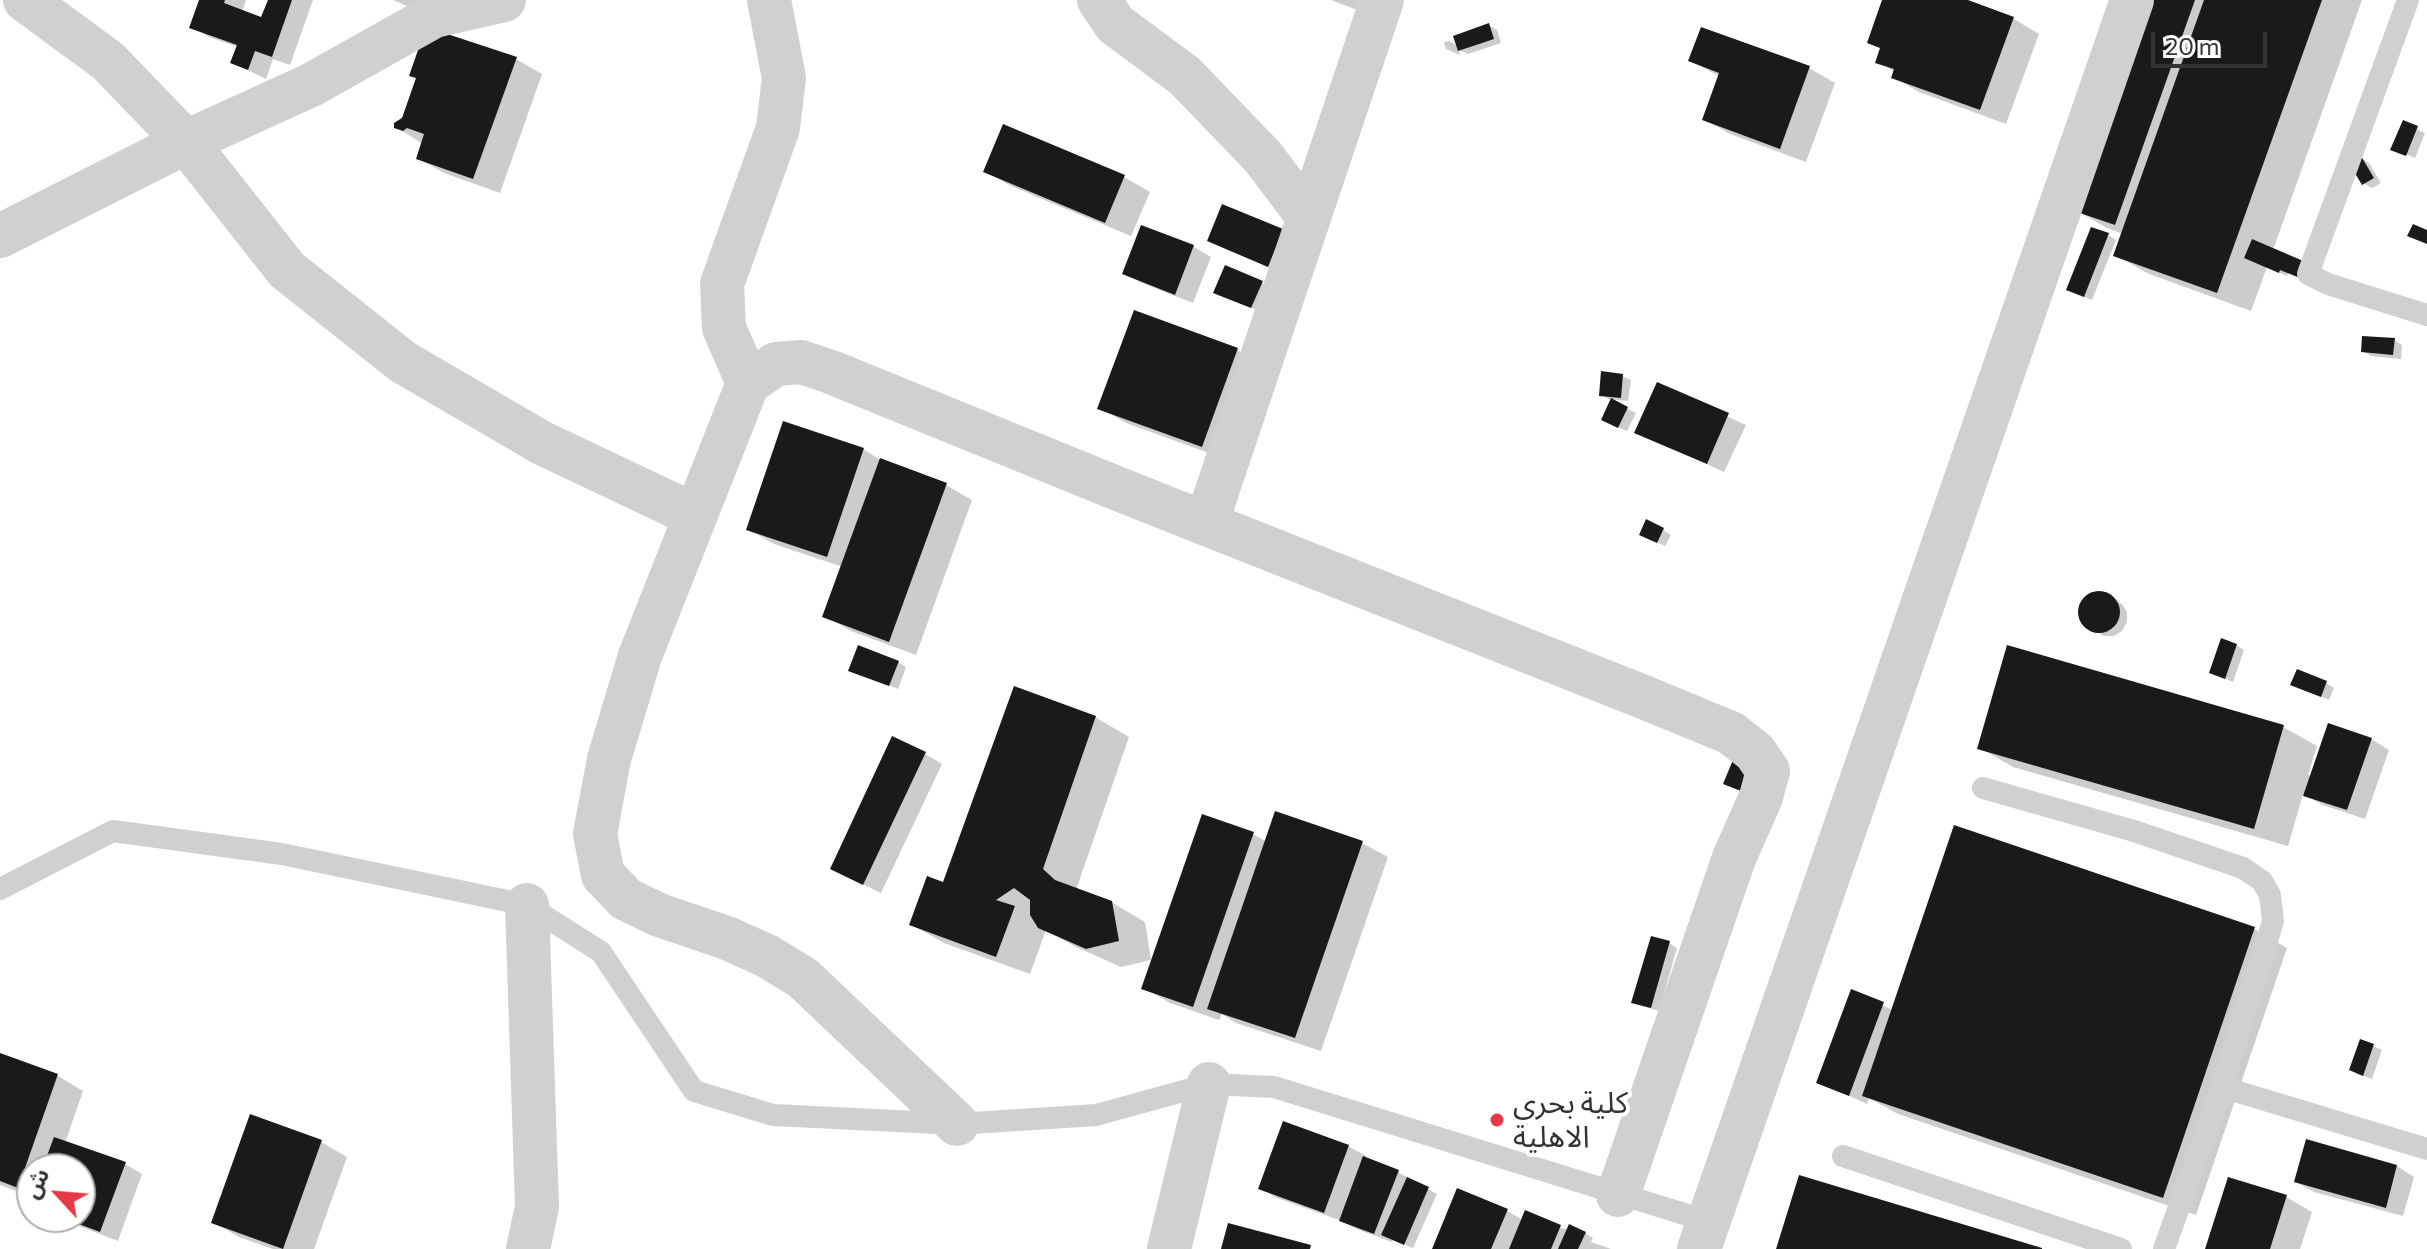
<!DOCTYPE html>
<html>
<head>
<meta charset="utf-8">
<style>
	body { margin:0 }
	#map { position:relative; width:2427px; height:1249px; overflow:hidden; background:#fff; font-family:Commissioner,"Noto Sans Arabic",sans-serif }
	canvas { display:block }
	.north { position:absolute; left:16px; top:1153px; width:80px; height:80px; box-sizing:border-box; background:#fff; border:2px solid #adadad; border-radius:50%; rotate:296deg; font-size:22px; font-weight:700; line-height:32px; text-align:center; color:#333 }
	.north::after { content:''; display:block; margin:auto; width:28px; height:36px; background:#e63946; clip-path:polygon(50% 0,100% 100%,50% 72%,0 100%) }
	.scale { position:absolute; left:2151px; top:32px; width:116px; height:36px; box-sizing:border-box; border:4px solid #333; border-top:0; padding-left:10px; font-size:24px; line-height:28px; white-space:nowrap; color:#333; -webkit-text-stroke:6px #fff; paint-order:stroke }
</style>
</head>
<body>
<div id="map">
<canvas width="2427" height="1249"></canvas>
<div class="north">ش</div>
<div class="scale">20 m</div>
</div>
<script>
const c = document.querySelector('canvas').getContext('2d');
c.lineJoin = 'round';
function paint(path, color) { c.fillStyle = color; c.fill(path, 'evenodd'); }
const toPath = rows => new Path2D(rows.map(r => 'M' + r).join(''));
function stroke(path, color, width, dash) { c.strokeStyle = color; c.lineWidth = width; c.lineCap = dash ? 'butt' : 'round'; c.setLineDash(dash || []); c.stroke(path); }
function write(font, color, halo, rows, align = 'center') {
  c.font = font + ' Commissioner,"Noto Sans Arabic",sans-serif'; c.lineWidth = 8; c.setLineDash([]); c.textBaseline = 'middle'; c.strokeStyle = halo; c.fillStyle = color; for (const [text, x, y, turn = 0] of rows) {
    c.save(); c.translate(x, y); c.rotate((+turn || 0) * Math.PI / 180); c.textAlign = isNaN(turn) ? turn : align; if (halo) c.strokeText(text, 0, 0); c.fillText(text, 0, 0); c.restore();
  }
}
const shadow = toPath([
	[202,0,246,0,242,12,262,20,270,0,313,0,290,65,273,59,266,79,233,63,238,47,209,37,192,27],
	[393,0,435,0,412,8],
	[1331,0,1379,0,1373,16],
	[1884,0,1962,0,2014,19,2039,34,2006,124,1919,92,1893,77,1895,72,1878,62,1882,49,1869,42],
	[2148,0,2362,0,2273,250,2288,273,2287,276,2267,267,2251,311,2149,274,2115,255,2123,234,2107,228,2074,209],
	[1488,25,1497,30,1501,43,1468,54,1458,49,1460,55,1446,49,1444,42,1449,41,1458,46],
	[1702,29,1809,68,1835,83,1806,162,1730,134,1704,119,1720,77,1690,60],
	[516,59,542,74,500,193,444,173,418,158,423,144,396,127],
	[2404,123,2425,133,2415,158,2399,151],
	[2361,158,2369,163,2381,183,2372,188,2363,183],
	[985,171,1124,177,1150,192,1131,236,1011,186],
	[1142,227,1194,247,1211,257,1193,303,1142,283,1124,273],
	[1283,231,1286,275,1209,240],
	[2108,235,2116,240,2092,300,2077,294],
	[1262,283,1270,287,1260,311,1224,297],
	[2394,340,2402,345,2401,359,2371,356,2363,351],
	[1237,350,1263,365,1228,460,1126,423,1100,408],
	[1622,376,1631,380,1628,401,1609,399,1601,395],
	[1658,385,1746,425,1724,472,1637,432],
	[1612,401,1636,413,1627,431,1611,424],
	[863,449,885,463,946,485,972,500,916,655,851,631,825,616,843,567,774,544,748,529],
	[1663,530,1671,535,1665,546,1649,538],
	[2094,593,2104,593,2113,598,2122,604,2127,612,2127,622,2122,631,2114,636,2104,636,2095,631,2085,626,2081,617,2080,607,2085,598],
	[2236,645,2244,650,2233,682,2211,672],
	[898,662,906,667,898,689,859,674],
	[2326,683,2334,688,2329,700,2301,688],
	[1095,717,1129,737,1076,890,1111,902,1145,922,1151,960,1121,967,1074,946,1046,930,1030,974,944,943,911,924],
	[2283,727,2317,746,2308,775,2312,776,2371,739,2389,750,2365,819,2323,805,2303,794,2288,846,2013,767,1980,748],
	[925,754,942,764,881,893,850,878],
	[1253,834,1267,842,1362,843,1388,857,1321,1051,1236,1023,1222,1014,1219,1020,1170,1003,1144,988],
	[2254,929,2287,948,2196,1215,1898,1114,1869,1098,1867,1104,1819,1082,1852,992,1893,1010],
	[1669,943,1677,948,1659,1011,1642,1006,1633,1002],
	[2362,1041,2382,1050,2372,1079,2359,1074],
	[0,1055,58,1076,83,1091,65,1143,125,1164,142,1174,118,1241,55,1217,80,1217,80,1169,32,1169,32,1197,0,1185],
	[321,1142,347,1157,314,1249,273,1249,239,1237,213,1222],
	[1348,1146,1366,1156,1365,1159,1398,1172,1437,1194,1413,1248,1393,1239,1392,1242,1359,1230,1342,1221,1277,1198,1260,1188],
	[2397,1166,2414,1177,2403,1216,2314,1192,2296,1182],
	[2286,1197,2312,1212,2300,1249,2207,1249],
	[1507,1211,1523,1220,1585,1233,1593,1238,1591,1242,1611,1249,1435,1249]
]);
const building = toPath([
	[199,0,225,0,224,3,261,17,268,0,292,0,272,57,255,51,248,70,230,63,237,45,189,28],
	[1882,0,1968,0,2014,17,1980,110,1891,78,1894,69,1875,63,1880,48,1867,43],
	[2146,0,2195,0,2115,225,2071,210],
	[2204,0,2322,0,2217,293,2113,256],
	[1489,23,1494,39,1458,51,1453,36],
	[426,27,517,57,473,179,416,159,424,134,407,128,403,131,394,128,394,123,402,118,416,78,409,76],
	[1701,27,1810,66,1780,149,1702,120,1719,73,1688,61],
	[2403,120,2418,126,2406,156,2390,150],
	[1003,124,1125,175,1105,223,983,172],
	[2361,156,2374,178,2362,185,2349,163],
	[1222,204,1283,229,1268,267,1207,241],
	[2413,224,2427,230,2427,244,2407,236],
	[1141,225,1194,245,1175,295,1122,274],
	[2091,227,2109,233,2084,297,2066,290],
	[2252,239,2308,263,2300,278,2280,270,2279,273,2244,258],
	[1225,265,1263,281,1251,308,1213,293],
	[1134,310,1238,348,1202,447,1097,409],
	[2362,336,2395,338,2393,355,2361,352],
	[1601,371,1623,374,1621,398,1599,396],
	[1657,382,1729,413,1707,464,1634,433],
	[1611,398,1628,407,1618,428,1601,420],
	[783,421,864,448,827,557,746,530],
	[880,458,947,483,889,642,822,617],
	[1646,519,1664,528,1657,543,1639,535],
	'2078 612a21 21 0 1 1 42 0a21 21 0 1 1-42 0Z',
	[2221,638,2237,644,2225,679,2209,673],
	[858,645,899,661,889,686,848,671],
	[2007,645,2284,725,2254,829,1977,749],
	[2297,669,2327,681,2321,697,2290,685],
	[1014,686,1096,716,1043,869,1055,880,1112,901,1119,941,1086,949,1038,928,1030,915,1030,900,1014,888,996,900,1015,906,996,957,909,925,927,876,943,882],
	[2328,723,2372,738,2347,810,2303,796],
	[892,736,926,752,863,885,830,869],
	[1735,755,1752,762,1741,791,1723,784],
	[1275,811,1363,841,1295,1038,1207,1009],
	[1202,814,1254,832,1193,1007,1141,989],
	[1954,825,2255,927,2163,1198,1862,1096],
	[1651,936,1670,941,1651,1008,1631,1003],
	[1851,989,1884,1002,1849,1096,1816,1083],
	[2360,1039,2374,1044,2363,1076,2349,1070],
	[0,1053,58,1074,18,1188,0,1181],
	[250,1114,322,1140,283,1249,211,1223],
	[1283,1121,1349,1145,1324,1213,1258,1189],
	[54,1137,126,1162,100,1232,60,1217,80,1217,80,1169,42,1169],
	[2306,1139,2397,1165,2386,1208,2294,1182],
	[1363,1156,1399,1170,1374,1234,1339,1221],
	[1799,1175,2042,1248,2042,1249,1776,1249],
	[1407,1177,1429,1187,1404,1245,1381,1235],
	[2228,1177,2287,1195,2270,1249,2205,1249],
	[1457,1188,1508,1209,1491,1249,1432,1249],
	[1525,1210,1561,1225,1551,1249,1509,1249],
	[1228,1223,1311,1245,1310,1249,1221,1249],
	[1569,1224,1586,1232,1578,1249,1558,1249]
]);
const lane = toPath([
	[2408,0,2308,274,2328,284,2427,315],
	[1983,788,2134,831,2243,868,2262,881,2270,895,2273,921,2222,1087,2164,1249],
	[0,889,113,831,282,854,527,905,601,952,694,1091,773,1115,957,1124,1096,1115,1209,1084,1274,1087,1707,1221],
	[2222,1087,2427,1149],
	[1843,1156,2121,1249]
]);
const street = toPath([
	[25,0,108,61,186,142,287,270,403,362,542,443,694,515],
	[1099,0,1115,24,1185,76,1263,157,1309,218],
	[0,236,186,142,311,85,434,16,504,0],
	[748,383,724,328,722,284,778,128,784,78,769,0],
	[1206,524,1382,0],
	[527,905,537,1207,528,1249],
	[957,1124,803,978,767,956,727,938,659,915,626,899,603,875,595,834,609,759,640,656,748,383,776,364,801,362,831,372,1121,490,1641,696,1731,733,1755,752,1768,771,1761,797,1734,858,1618,1195],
	[1169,1249,1209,1084],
	[1699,1249,2132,0]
]);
const markers = [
	[1497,1120,8,"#e63946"]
];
const poiNames = [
	["كلية بحري",1513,1103],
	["الاهلية",1513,1137]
];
paint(shadow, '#0003');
paint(building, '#1a1a1a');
stroke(lane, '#d0d0d0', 22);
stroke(street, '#d0d0d0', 44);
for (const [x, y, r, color] of markers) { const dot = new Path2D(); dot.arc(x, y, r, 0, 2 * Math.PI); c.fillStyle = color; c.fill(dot); stroke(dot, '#fff', 3); }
write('30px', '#333', '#fff', poiNames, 'left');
</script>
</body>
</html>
